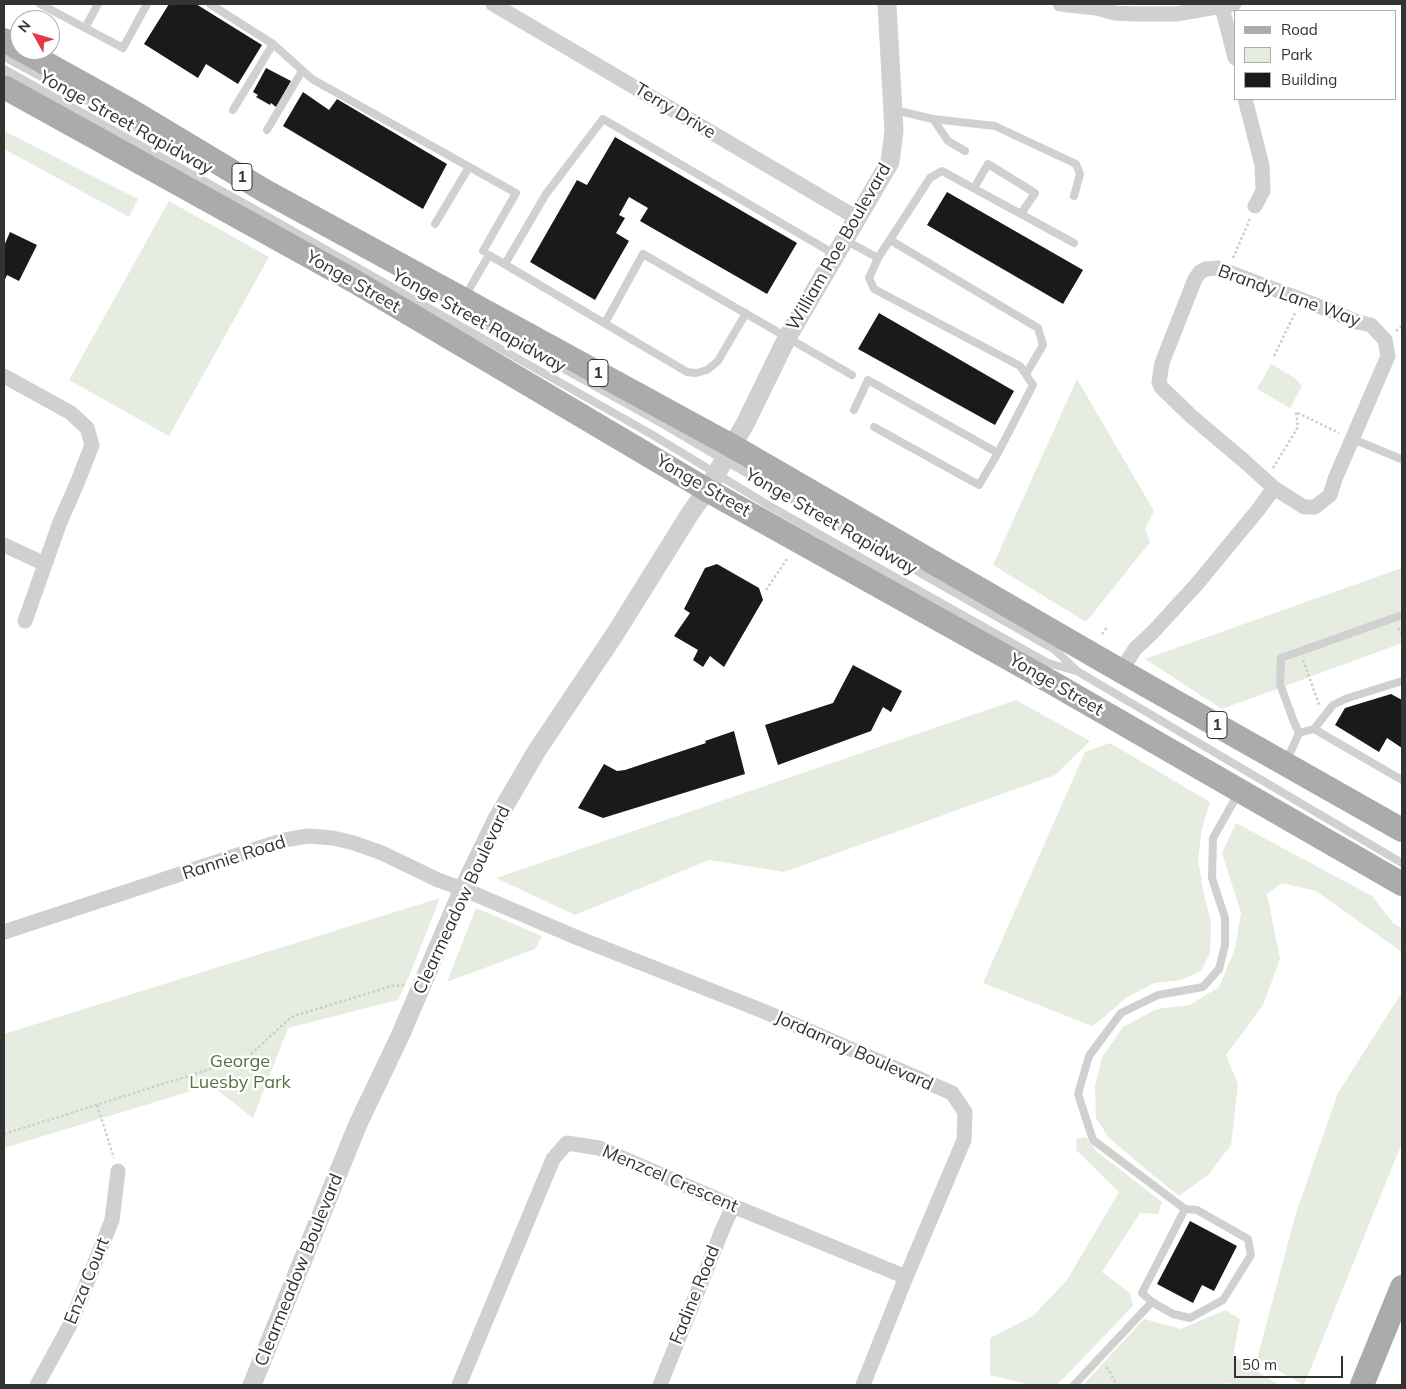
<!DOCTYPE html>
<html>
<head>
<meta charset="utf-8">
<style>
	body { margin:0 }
	#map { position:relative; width:1406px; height:1389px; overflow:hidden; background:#fff; font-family:Mulish,sans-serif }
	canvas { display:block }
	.frame { position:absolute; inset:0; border:5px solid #333; pointer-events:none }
	.legend { position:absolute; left:1234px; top:10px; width:162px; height:90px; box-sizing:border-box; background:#fff; border:1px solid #adadad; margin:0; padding:6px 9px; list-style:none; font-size:15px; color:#333 }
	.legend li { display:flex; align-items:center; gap:10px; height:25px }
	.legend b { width:25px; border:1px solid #adadad }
	.north { position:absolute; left:10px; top:10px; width:50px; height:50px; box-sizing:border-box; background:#fff; border:1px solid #adadad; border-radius:50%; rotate:309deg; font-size:14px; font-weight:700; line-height:20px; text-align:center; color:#333 }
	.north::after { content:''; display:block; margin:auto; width:18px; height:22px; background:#e63946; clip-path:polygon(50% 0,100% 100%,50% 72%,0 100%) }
	.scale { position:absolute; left:1234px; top:1356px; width:109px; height:22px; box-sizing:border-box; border:2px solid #333; border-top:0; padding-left:6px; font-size:15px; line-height:18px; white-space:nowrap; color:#333; -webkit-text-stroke:4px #fff; paint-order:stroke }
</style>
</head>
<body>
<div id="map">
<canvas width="1406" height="1389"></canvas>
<div class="frame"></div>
<ul class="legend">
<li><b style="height:6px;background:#ababab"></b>Road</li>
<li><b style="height:14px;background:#e6ecdf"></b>Park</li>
<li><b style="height:14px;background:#1a1a1a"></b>Building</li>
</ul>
<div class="north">N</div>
<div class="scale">50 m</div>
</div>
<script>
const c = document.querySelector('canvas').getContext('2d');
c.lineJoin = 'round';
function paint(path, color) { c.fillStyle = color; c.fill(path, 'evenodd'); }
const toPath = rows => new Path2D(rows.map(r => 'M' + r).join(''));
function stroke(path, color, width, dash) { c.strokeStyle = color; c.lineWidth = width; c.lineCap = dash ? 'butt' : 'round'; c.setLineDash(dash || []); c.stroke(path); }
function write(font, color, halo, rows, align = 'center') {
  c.font = font + ' Mulish,sans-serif'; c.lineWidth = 5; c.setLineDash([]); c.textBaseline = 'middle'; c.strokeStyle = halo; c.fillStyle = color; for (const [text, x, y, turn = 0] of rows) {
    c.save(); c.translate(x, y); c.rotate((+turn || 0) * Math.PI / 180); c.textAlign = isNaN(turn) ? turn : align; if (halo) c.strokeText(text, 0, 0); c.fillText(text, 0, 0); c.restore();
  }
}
const green = toPath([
	[4,131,138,199,129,217,4,149],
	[169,201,269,257,169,436,69,380],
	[1271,364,1295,378,1302,386,1290,408,1257,389],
	[1077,379,1154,511,1145,529,1150,542,1086,622,993,565],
	[1402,568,1402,643,1222,709,1145,659],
	[1016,700,1090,741,1055,775,784,872,709,860,575,915,496,878],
	[1110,743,1210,802,1202,829,1198,859,1203,890,1211,923,1210,953,1201,971,1181,980,1154,983,1126,998,1103,1018,1092,1026,983,983,1085,752],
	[1236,823,1372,896,1393,923,1402,928,1402,952,1316,891,1282,883,1267,894,1280,959,1263,1005,1226,1055,1238,1084,1231,1145,1208,1175,1179,1196,1148,1171,1109,1138,1096,1118,1095,1086,1102,1057,1123,1027,1157,1009,1190,1005,1219,987,1235,949,1241,913,1222,853],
	[440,898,410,974,398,1000,288,1028,253,1118,211,1085,4,1148,4,1034],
	[476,908,542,936,535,949,447,982],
	[1402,992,1402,1143,1304,1385,1257,1359,1296,1213,1338,1093],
	[1086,1137,1096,1151,1162,1202,1158,1214,1140,1213,1102,1272,1130,1293,1133,1306,1057,1385,1031,1385,990,1375,990,1338,1033,1316,1067,1280,1119,1192,1076,1150,1077,1138],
	[1225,1310,1240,1319,1233,1356,1279,1385,1230,1385,1228,1383,1217,1385,1083,1385,1144,1319,1181,1329]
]);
const building = toPath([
	[169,4,196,4,262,45,238,84,206,64,198,78,144,44],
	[266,68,291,81,276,107,271,103,270,105,256,97,258,95,253,92],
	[303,92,329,110,337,99,447,164,423,209,283,126],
	[615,137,797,243,767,294,640,221,648,208,629,197,619,215,625,218,616,233,629,241,595,300,530,262,577,180,587,185],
	[947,192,1083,270,1063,304,927,225],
	[10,232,37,245,19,281,7,275,4,282,4,246],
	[879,313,1014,391,995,425,858,349],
	[717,564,759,588,763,600,724,667,710,656,703,667,693,660,698,650,674,636,690,613,684,609,705,568],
	[853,665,902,691,891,712,883,707,871,731,778,765,765,725,833,703],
	[1391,694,1402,700,1402,748,1387,738,1379,752,1335,725,1345,708],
	[734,731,745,774,603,818,578,808,604,764,617,771,625,770,706,743,705,741],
	[1190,1221,1237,1246,1214,1291,1202,1285,1193,1303,1157,1284]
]);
const path = toPath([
	[1233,258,1250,219],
	[1396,331,1402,326],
	[1274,356,1295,313],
	[1273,468,1298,427,1296,412,1339,433],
	[766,590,787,559],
	[1399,628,1402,638],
	[1102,634,1107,627],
	[1303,660,1320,707],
	[97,1105,114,1158],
	[4,1134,248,1057,291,1017,392,986,405,985],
	[1107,1367,1117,1385]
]);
const service = toPath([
	[40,4,123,48,147,4],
	[210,4,273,44,233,110],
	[85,28,98,4],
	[273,44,312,79,516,193,483,251],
	[4,57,150,135],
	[4,69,256,210,651,434,768,505,911,586,1048,663,1076,671],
	[895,110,933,119,948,141,965,151],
	[933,119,995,126,1076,164,1080,174,1074,196],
	[267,130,302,71],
	[974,188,988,164,1035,193,1021,214],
	[435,224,469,167],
	[845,240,878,258],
	[890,240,1038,328,1043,345,1026,374],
	[505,264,546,194,603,119,836,255],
	[464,298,489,255,687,372,696,373,707,370,718,361,746,313],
	[453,307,661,423,775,490,1055,650,1077,671,1402,863],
	[605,323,643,254,852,375],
	[854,410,868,380,998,453,1033,385,1020,366,874,289,869,278,878,258,930,178,942,171,1074,243],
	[874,427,979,485,998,453],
	[1353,439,1401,459],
	[1314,729,1333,705,1345,699,1402,681],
	[1299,733,1294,722,1280,684,1281,658,1402,615],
	[1286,762,1299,733,1314,729,1402,780],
	[1152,1302,1173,1314,1190,1318,1223,1300,1251,1255,1248,1239,1197,1210,1185,1209],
	[1074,1385,1152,1302,1142,1293,1185,1209,1093,1140,1078,1094,1089,1056,1121,1013,1158,995,1203,987,1219,969,1225,945,1225,918,1212,878,1213,838,1238,794]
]);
const minor = toPath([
	[493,4,857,218],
	[1060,4,1096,8,1115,13,1136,14,1176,14,1234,4],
	[1222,7,1235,58],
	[1245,99,1262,165,1263,191,1255,206],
	[1218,268,1334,312,1357,322,1371,325,1385,340,1388,356,1335,479,1330,495,1315,507,1304,507,1274,488,1243,460,1191,416,1161,387,1159,382,1162,363,1195,279,1200,272,1206,269,1218,268],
	[4,376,71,413,87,428,92,445,78,481,60,522,25,621],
	[4,545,45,564],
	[1121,671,1135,649,1153,632,1196,585,1258,510,1274,488],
	[4,932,284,840,308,836,333,838,354,843,382,853,438,880,463,889,578,938,763,1011,952,1093,965,1112,964,1140,906,1277,863,1385],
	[37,1385,70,1325,112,1220,118,1171],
	[459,1385,553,1159,567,1143,599,1148,733,1206,906,1277],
	[660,1385,723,1228,733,1206]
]);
const tertiary = toPath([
	[252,1385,358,1124,400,1036,463,889,497,819,536,752,615,634,691,512,707,490,745,424,787,338,890,162,894,131,887,4]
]);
const primary = toPath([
	[4,40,20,49],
	[22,50,130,110,265,191,732,446,1121,671,1402,830],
	[4,87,354,281,707,490,1051,682,1402,884],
	[1362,1385,1402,1287]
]);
const shields = [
	[242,177,20],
	[598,373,20],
	[1217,725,20]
];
const shieldNames = [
	["1",242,177],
	["1",598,373],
	["1",1217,725]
];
const streetNames = [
	["Terry Drive",675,111,31],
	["Yonge Street Rapidway",126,123,29],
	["William Roe Boulevard",839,247,-60],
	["Yonge Street",353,282,30],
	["Brandy Lane Way",1289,296,20],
	["Yonge Street Rapidway",479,321,29],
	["Yonge Street",703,486,30],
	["Yonge Street Rapidway",831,522,30],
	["Yonge Street",1056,685,30],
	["Rannie Road",234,858,-18],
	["Clearmeadow Boulevard",462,900,-65],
	["Jordanray Boulevard",854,1051,24],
	["Menzcel Crescent",670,1179,23],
	["Clearmeadow Boulevard",299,1270,-68],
	["Enza Court",87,1281,-68],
	["Fadine Road",695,1295,-68]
];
const parkNames = [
	["George",240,1062],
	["Luesby Park",240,1083]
];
paint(green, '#e6ecdf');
paint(building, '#1a1a1a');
stroke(path, '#cdcdcd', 2.5, [2.5, 2.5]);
stroke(service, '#d0d0d0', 8);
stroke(minor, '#d0d0d0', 15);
stroke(tertiary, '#d0d0d0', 19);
stroke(primary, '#ababab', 24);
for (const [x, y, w] of shields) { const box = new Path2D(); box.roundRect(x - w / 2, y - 13.5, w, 27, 4); c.fillStyle = '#fff'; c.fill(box); stroke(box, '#333', 1); }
write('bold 16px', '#333', null, shieldNames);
write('18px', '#333', '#fff', streetNames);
write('18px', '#56703f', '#fff', parkNames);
</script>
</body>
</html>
